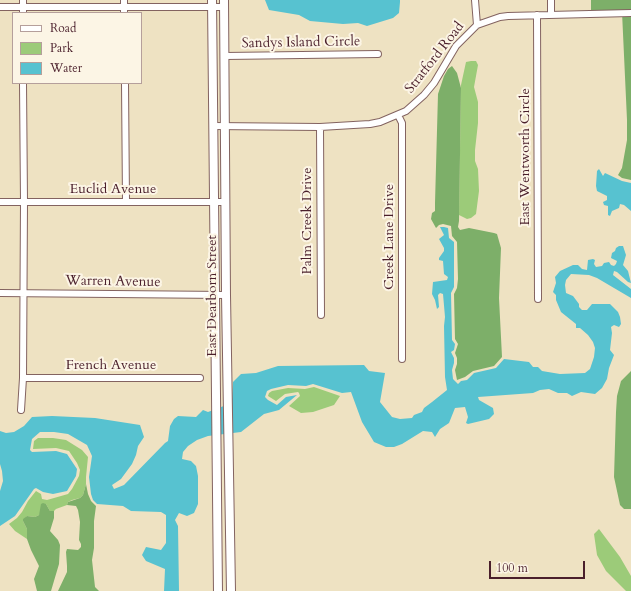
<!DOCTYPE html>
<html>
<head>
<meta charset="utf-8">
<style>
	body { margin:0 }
	#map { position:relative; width:631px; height:591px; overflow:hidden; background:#eee2c2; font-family:Cardo,serif }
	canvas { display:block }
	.legend { position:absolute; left:12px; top:12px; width:130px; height:72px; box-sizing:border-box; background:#fcf5e5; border:1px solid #b59f9b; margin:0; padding:5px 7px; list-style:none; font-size:12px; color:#4a1f2b }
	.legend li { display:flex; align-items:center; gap:8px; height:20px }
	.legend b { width:20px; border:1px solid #b59f9b }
	.scale { position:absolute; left:489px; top:561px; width:96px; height:18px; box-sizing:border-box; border:2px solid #4a1f2b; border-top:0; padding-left:5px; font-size:12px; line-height:14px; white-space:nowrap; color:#4a1f2b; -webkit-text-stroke:3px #fcf5e5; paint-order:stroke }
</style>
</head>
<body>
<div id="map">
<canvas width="631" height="591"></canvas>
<ul class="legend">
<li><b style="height:5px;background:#fff"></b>Road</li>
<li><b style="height:11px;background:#9ccb79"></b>Park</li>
<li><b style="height:11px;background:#57c2d0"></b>Water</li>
</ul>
<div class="scale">100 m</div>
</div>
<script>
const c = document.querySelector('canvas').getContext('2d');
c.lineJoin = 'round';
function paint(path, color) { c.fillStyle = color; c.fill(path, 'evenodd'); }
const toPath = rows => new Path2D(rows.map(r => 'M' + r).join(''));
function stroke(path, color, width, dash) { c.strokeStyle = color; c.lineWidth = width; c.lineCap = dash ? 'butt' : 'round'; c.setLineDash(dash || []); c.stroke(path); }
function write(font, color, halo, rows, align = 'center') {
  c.font = font + ' Cardo,serif'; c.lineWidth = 4; c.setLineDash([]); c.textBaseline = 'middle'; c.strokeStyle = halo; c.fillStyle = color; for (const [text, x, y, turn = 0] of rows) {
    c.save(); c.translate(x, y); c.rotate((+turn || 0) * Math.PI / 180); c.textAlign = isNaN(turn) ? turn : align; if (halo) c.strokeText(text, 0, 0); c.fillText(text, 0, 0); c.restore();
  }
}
const green = toPath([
	[471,61,476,61,478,65,474,87,478,102,478,123,475,150,475,161,478,169,479,191,476,214,471,218,467,219,459,215,461,85,466,62],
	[314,387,340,396,334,405,313,412,301,413,289,406,300,396,299,393,298,392,285,394,276,401,268,396,269,393,272,391,288,388,305,389],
	[38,438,53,438,66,440,82,450,88,457,86,477,86,484,83,495,80,498,72,500,68,502,67,505,56,509,54,511,50,511,46,504,39,515,35,517,27,516,23,521,27,529,27,539,15,531,9,524,17,518,22,512,28,501,36,491,41,494,42,499,47,500,68,494,72,489,79,476,80,470,77,463,69,451,56,448,33,449,34,441],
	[599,529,620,557,631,576,631,591,626,591,606,571,597,555,594,534]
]);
const forest = toPath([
	[591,0,631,0,631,180,622,178,618,175,622,168,627,140,627,120,622,12,591,11],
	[452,66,457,73,461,88,459,221,458,227,460,230,469,228,494,233,497,234,501,248,499,298,502,357,494,366,473,371,465,377,457,380,455,370,457,364,457,358,455,353,458,344,455,339,454,294,457,288,458,279,457,242,452,236,451,226,443,224,439,225,436,228,431,219,432,213,435,211,435,203,438,94,444,76,448,69],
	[631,371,631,509,624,509,620,505,614,477,616,412,617,396,621,381],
	[86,484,88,494,91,501,96,506,94,521,94,548,92,560,95,587,99,591,58,591,67,572,67,566,66,552,67,549,78,550,81,547,81,544,79,540,80,522,78,510,76,506,67,505,68,502,80,498,83,495],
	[43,503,46,504,50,511,54,511,54,518,50,531,58,540,60,545,59,564,51,591,37,591,34,579,39,566,31,550,27,539,27,529,23,521,23,519,27,516,35,517,39,515,41,504]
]);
const water = toPath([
	[265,0,400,0,400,2,399,13,393,18,367,26,358,23,343,24,310,21,299,15,269,10],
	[599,169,603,176,605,173,622,181,631,183,631,211,624,205,620,204,619,208,612,211,610,216,608,215,608,206,604,205,603,202,607,200,607,196,597,191,596,186,597,171],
	[440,227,444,227,448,228,449,238,454,242,454,287,451,293,452,340,455,344,454,350,451,352,454,358,454,363,452,370,453,379,458,384,461,381,467,380,474,373,496,368,504,359,529,362,533,367,538,367,542,371,560,374,585,373,590,369,594,357,595,348,593,342,588,335,580,328,576,328,576,324,561,312,556,300,556,295,553,292,556,283,555,277,560,271,573,265,578,265,582,269,587,270,588,260,593,259,595,260,594,264,596,267,602,266,604,263,609,262,611,265,614,266,616,264,617,261,611,258,612,253,615,251,616,248,619,246,623,246,626,255,623,265,628,271,631,283,628,282,617,272,614,271,613,275,631,289,631,298,597,278,589,275,571,274,566,280,565,285,566,293,573,296,579,304,579,307,582,310,587,310,592,304,610,304,618,312,620,317,621,324,619,327,614,325,611,327,612,333,610,350,614,355,609,368,607,379,602,388,595,394,581,392,572,396,567,393,558,393,549,389,540,390,533,393,478,397,479,400,493,408,494,414,489,419,468,424,466,423,468,417,465,407,455,408,449,423,440,429,435,437,432,432,423,431,402,444,394,447,386,447,374,442,362,422,351,392,342,393,313,384,306,386,288,385,271,389,267,391,265,397,268,400,277,405,286,397,297,395,279,410,264,414,241,432,208,436,197,440,188,446,183,452,182,459,191,461,196,466,198,476,198,504,194,513,187,516,179,513,175,520,178,526,179,591,164,591,165,569,146,561,142,555,146,547,161,550,166,543,166,515,161,512,131,511,123,506,97,504,93,500,91,494,89,477,92,456,87,445,68,434,54,432,40,432,32,439,30,450,32,452,56,451,67,454,77,469,76,476,67,491,53,494,43,492,36,488,34,489,15,516,0,526,0,491,3,481,2,471,0,464,0,431,6,433,14,432,24,426,32,417,52,416,95,418,140,425,144,437,138,446,136,455,132,464,121,479,112,485,114,489,124,485,165,443,168,441,170,426,174,419,178,416,196,417,203,410,208,412,229,404,232,400,233,382,241,374,256,373,278,366,364,365,369,371,385,373,380,402,392,417,400,419,412,418,414,415,422,412,424,408,432,402,447,390,445,377,444,326,445,317,443,294,440,293,438,295,439,307,437,309,435,300,432,294,433,282,447,280,448,277,444,274,443,261,439,260,439,258,444,251,444,248,439,239,444,235]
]);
const street = toPath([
	[23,0,23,13],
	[124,0,124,13],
	[475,0,477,25],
	[551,0,551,14],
	[0,7,224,7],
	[537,15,538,299],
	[225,56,378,54],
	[125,83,126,202],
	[398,115,402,123,402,359],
	[213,126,320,127,370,124,380,122,406,111,424,95,434,83,456,46,477,25,500,17,508,16,631,13],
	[320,127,321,315],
	[0,202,226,202],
	[0,293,226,295],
	[23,378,200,378],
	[21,410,23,378,24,202,23,83]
]);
const secondary = toPath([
	[212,0,218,591],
	[224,0,226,295,231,591]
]);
const streetNames = [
	["Sandys Island Circle",301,43,-1],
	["Stratford Road",435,58,-52],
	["East Wentworth Circle",526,157,-90],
	["Euclid Avenue",113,190],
	["Palm Creek Drive",308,221,-90],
	["Creek Lane Drive",390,237,-90],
	["Warren Avenue",113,282,1],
	["East Dearborn Street",213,296,-90],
	["French Avenue",111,366]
];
paint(green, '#9ccb79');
paint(forest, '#7daf69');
paint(water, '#57c2d0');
stroke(street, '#836360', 8);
stroke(secondary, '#836360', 10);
stroke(street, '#fff', 6);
stroke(secondary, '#fff', 8);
write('14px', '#4a1f2b', '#fcf5e5', streetNames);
</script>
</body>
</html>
